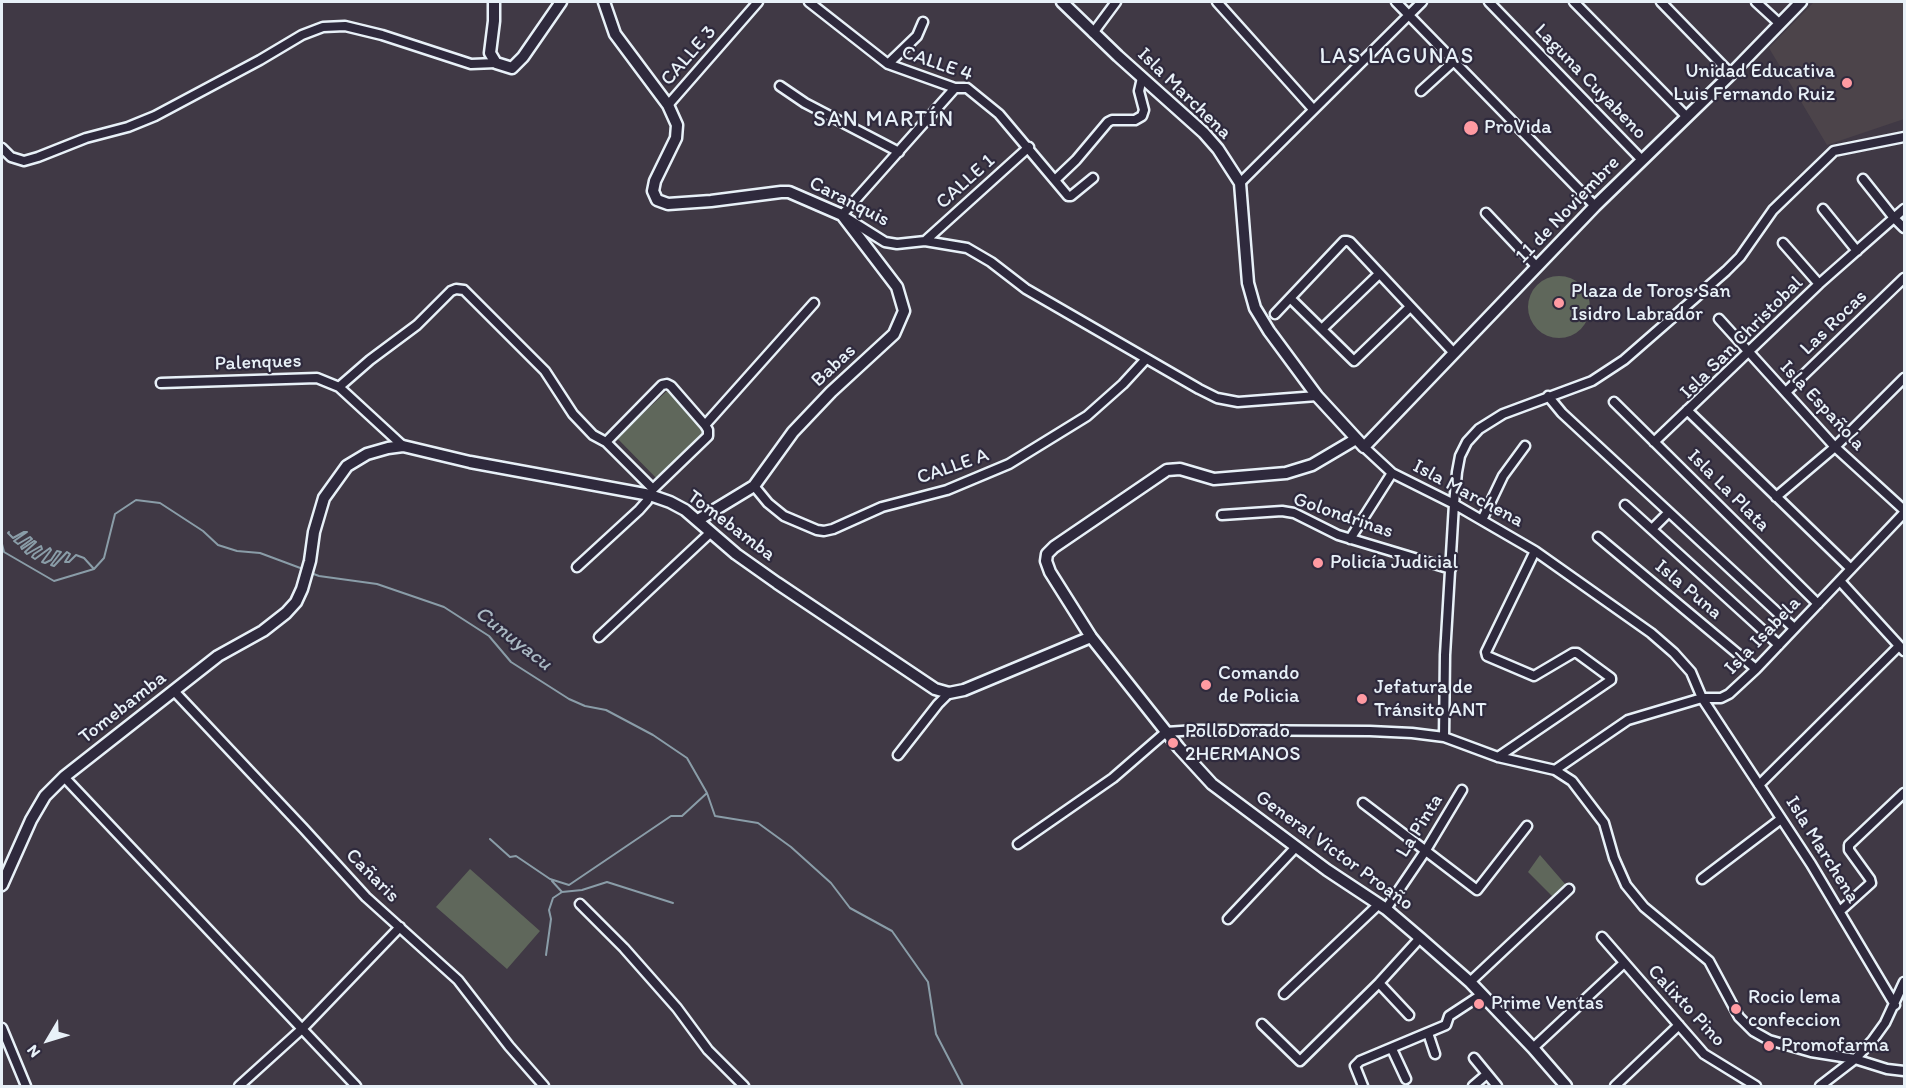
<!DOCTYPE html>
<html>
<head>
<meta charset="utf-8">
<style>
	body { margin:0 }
	#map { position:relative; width:1906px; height:1088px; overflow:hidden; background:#403945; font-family:Itim,sans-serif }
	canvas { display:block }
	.frame { position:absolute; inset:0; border:3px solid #e8f1f8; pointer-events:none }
	.north { position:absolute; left:18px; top:1010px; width:60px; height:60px; -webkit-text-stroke:4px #2f2a3d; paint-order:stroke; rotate:232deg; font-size:16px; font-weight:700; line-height:24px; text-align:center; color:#e8f1f8 }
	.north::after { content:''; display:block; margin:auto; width:21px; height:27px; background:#e8f1f8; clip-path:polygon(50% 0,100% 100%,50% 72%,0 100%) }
</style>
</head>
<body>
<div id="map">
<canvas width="1906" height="1088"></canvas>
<div class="frame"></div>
<div class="north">N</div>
</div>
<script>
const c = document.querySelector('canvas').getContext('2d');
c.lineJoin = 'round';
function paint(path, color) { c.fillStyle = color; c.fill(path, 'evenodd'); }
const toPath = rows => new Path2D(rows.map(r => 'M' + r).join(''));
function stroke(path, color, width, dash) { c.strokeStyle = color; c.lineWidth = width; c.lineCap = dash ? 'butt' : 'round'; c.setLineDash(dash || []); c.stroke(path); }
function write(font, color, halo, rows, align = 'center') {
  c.font = font + ' Itim,sans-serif'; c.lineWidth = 4.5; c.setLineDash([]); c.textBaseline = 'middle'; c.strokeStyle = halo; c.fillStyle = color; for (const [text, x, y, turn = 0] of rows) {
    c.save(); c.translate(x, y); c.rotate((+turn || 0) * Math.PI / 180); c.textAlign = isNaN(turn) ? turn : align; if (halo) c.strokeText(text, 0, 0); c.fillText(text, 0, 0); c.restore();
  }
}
const built = toPath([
	[1814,2,1904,2,1904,119,1827,145,1769,48]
]);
const green = toPath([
	'1528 307a31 31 0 1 1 62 0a31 31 0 1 1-62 0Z',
	[668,390,708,434,661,483,617,438],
	[1540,855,1566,885,1553,897,1528,872],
	[470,869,540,931,507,969,436,907]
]);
const stream = toPath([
	[9,532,8,533,13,538,24,532,27,532,14,541,18,544,30,537,32,539,21,547,22,549,34,541,36,542,25,552,27,554,41,546,42,549,34,554,32,557,35,559,50,548,51,550,42,562,45,563,51,560,57,551,61,552,51,565,54,566,67,552,70,554,65,562,69,562,76,555,84,558,94,569],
	[2,544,4,552,54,581,94,569,104,558,115,514,136,500,160,503,203,531,218,545,237,551,260,553,303,569],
	[311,573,319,576,377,584,444,607,489,636,511,662,569,699,585,706,606,710,653,735,687,758,707,793,715,816,758,823,791,847,831,883,850,908,892,931,928,982,936,1034,963,1086],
	[490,839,510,857,516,856,550,879,569,885,671,816,682,816,707,793],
	[562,892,582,890,607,882,673,903],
	[546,955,551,919,549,910,553,898,562,892,552,881]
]);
const minor = toPath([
	[809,2,888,64,955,88,967,88,999,114,1068,196,1071,196,1093,178],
	[1217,2,1313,109],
	[1396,2,1595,206],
	[1489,2,1642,160],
	[1574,2,1687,117],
	[1661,2,1731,74],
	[1756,2,1780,24],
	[1093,33,1116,2],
	[888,64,917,36,923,22],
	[780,86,805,103,899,152],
	[955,88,842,215,885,242,897,244,925,241,967,248,991,262,1026,289,1199,389,1217,398,1238,402,1317,396],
	[1421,91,1454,61],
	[668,105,758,2],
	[2,148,11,157,24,161,38,157,86,138,128,127,155,116,260,60,302,35,323,27,345,26,382,35,471,64,496,63],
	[1863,179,1894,218,1904,228],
	[1055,180,1076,160,1108,122,1112,120,1135,120,1142,116,1144,110,1139,91,1142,78],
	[1240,183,1422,2],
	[1823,209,1857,251],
	[1486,213,1537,267],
	[925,241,1029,147],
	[1783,243,1819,284],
	[1290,298,1354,361,1410,307],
	[1275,314,1344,241,1347,241,1350,242,1454,353],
	[1719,319,1835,447,1904,510],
	[1322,329,1379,274],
	[161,383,317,378,339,387,403,446],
	[339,387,370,360,417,325,451,291,456,289,464,290,545,371,573,414,593,435,606,442],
	[1786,392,1904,278],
	[1548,396,1562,413,1794,628],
	[1614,402,1818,604],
	[1687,410,1851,569],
	[705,425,814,303],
	[1654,442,1819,284,1904,209],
	[1364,447,1392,473,1454,504,1535,551,1651,633,1674,653,1691,672,1702,698,1811,864,1895,1005],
	[754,486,768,503,784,516,817,530,824,531,833,529,882,507,947,490,1009,464,1087,416,1123,384,1146,359],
	[1776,497,1835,447,1904,378],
	[1625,505,1779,645],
	[1222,515,1282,511,1294,513,1338,535,1451,569],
	[1482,520,1503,476,1525,446],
	[1652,529,1669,512],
	[1598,537,1756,669],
	[1350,539,1392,473],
	[577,567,639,510,647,501,653,489,708,436,708,430,705,425,671,386,667,384,662,385,606,442,653,489],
	[1840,581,1904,651],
	[599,637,711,532],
	[174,691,304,829,366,897,458,980,509,1046,544,1086],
	[1444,737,1445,655,1454,504,1457,472,1460,456,1467,442,1479,429,1503,414,1592,381,1624,360,1726,271,1740,257,1773,210,1834,151,1904,137],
	[898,755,938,704,949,693],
	[1498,757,1611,680,1611,678,1577,653,1573,653,1534,676,1487,656,1486,652,1535,551],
	[1555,770,1628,720,1702,698,1721,698,1729,694,1756,669,1904,513],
	[64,777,356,1086],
	[1759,785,1899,646],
	[1363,803,1477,890,1527,826],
	[1018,844,1113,778,1166,732,1196,730,1370,731,1412,733,1444,737,1498,757,1555,770,1572,781,1604,823,1614,858,1626,885,1644,907,1709,961,1739,1017,1753,1031,1769,1040,1811,1052,1855,1059,1887,1069,1904,1071],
	[1702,879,1781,819],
	[580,904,624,948,677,1008,708,1050,744,1086],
	[1386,909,1426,850,1462,790],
	[1840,911,1871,883,1870,879,1849,850,1849,845,1904,793],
	[1228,919,1296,847],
	[1602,937,1704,1054,1756,1086],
	[1470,982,1569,889],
	[1379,983,1409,1015],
	[1284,994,1378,905],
	[1262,1024,1300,1061,1379,983,1420,938],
	[2,1028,26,1086],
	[1428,1033,1435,1054],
	[1533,1048,1624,963],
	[1392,1049,1406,1079],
	[1474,1058,1497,1086],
	[239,1086,303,1028,400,927],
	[1363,1086,1355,1066,1360,1061,1446,1025,1449,1016,1481,995],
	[1473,1086,1487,1074],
	[1615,1086,1679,1025],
	[1820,1086,1855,1059,1872,1041,1885,1023,1904,982]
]);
const tertiary = toPath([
	[494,2,494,21,490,53,496,63,512,68,523,57,561,2],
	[604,2,615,34,668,105,677,125,676,138,655,181,653,191,657,200,668,204,711,201,781,192,789,192,842,215,897,287,904,311,894,334,831,392,793,432,754,486,698,520],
	[1062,2,1118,56,1204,133,1218,149,1240,183,1248,283,1255,308,1269,331,1317,396,1364,447,1595,206,1731,74,1801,2],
	[1356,439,1312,465,1286,473,1214,479,1180,469,1167,470,1054,547,1047,554,1046,561,1050,572,1091,637,1179,748,1212,784,1327,870,1386,909,1420,938,1470,982,1533,1048,1566,1086],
	[2,885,31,820,45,796,64,777,218,656,263,631,286,613,296,602,302,589,310,561,314,532,324,498,347,466,367,454,388,448,403,446,470,462,650,495,670,502,685,510,736,554,777,583,935,689,949,693,964,690,1091,637]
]);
const markers = [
	[1847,83,6,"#ff9aa2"],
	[1471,128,8,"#ff9aa2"],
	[1559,303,6,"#ff9aa2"],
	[1318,563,6,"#ff9aa2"],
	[1206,685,6,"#ff9aa2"],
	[1362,699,6,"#ff9aa2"],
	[1173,743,6,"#ff9aa2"],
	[1479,1004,6,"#ff9aa2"],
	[1736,1009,6,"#ff9aa2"],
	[1769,1046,6,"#ff9aa2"]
];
const streetNames = [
	["CALLE 3",689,56,-49],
	["CALLE 4",937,64,19],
	["Laguna Cuyabeno",1590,82,46],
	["Isla Marchena",1184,94,44],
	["CALLE 1",966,182,-42],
	["Caranquis",849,202,27],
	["11 de Noviembre",1568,210,-46],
	["Las Rocas",1834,323,-44],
	["Isla San Christobal",1742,338,-45],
	["Palenques",258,363,-2],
	["Babas",834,366,-43],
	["Isla Española",1822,406,47],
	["CALLE A",953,467,-19],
	["Isla La Plata",1728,491,45],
	["Isla Marchena",1468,494,28],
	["Golondrinas",1343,516,19],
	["Tomebamba",731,526,37],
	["Isla Puna",1688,590,40],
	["Isla Isabela",1763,636,-46],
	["Tomebamba",123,708,-38],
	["La Pinta",1420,826,-58],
	["Isla Marchena",1822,850,58],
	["General Victor Proaño",1334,851,36],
	["Cañaris",372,876,45],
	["Calixto Pino",1686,1006,47]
];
const poiNames = [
	["Unidad Educativa",1835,72,"right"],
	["Luis Fernando Ruiz",1835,95,"right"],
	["ProVida",1484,128],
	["Plaza de Toros San",1571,292],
	["Isidro Labrador",1571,315],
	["Policía Judicial",1330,563],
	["Comando",1218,674],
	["de Policia",1218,697],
	["Jefatura de",1374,688],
	["Tránsito ANT",1374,711],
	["PolloDorado",1185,732],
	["2HERMANOS",1185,755],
	["Rocio lema",1748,998],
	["confeccion",1748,1021],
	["Prime Ventas",1491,1004],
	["Promofarma",1781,1046]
];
const waterNames = [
	["Cunuyacu",513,639,38]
];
const quarterNames = [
	["LAS LAGUNAS",1397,57],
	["SAN MARTÍN",884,120]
];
paint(built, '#4c444a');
paint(green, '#5f675b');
stroke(stream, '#8a9da8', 2);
stroke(minor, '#e8f1f8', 13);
stroke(tertiary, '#e8f1f8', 15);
stroke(minor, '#2f2a3d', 8);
stroke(tertiary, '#2f2a3d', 10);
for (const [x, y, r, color] of markers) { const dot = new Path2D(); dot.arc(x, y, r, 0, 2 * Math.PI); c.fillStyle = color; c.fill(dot); stroke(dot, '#2f2a3d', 2); }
write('20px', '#e8f1f8', '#2f2a3d', streetNames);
write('20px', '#e8f1f8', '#2f2a3d', poiNames, 'left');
write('italic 21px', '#aab9c3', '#2f2a3d', waterNames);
c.letterSpacing = '1.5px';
write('22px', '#e8f1f8', '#2f2a3d', quarterNames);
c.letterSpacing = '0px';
</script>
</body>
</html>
